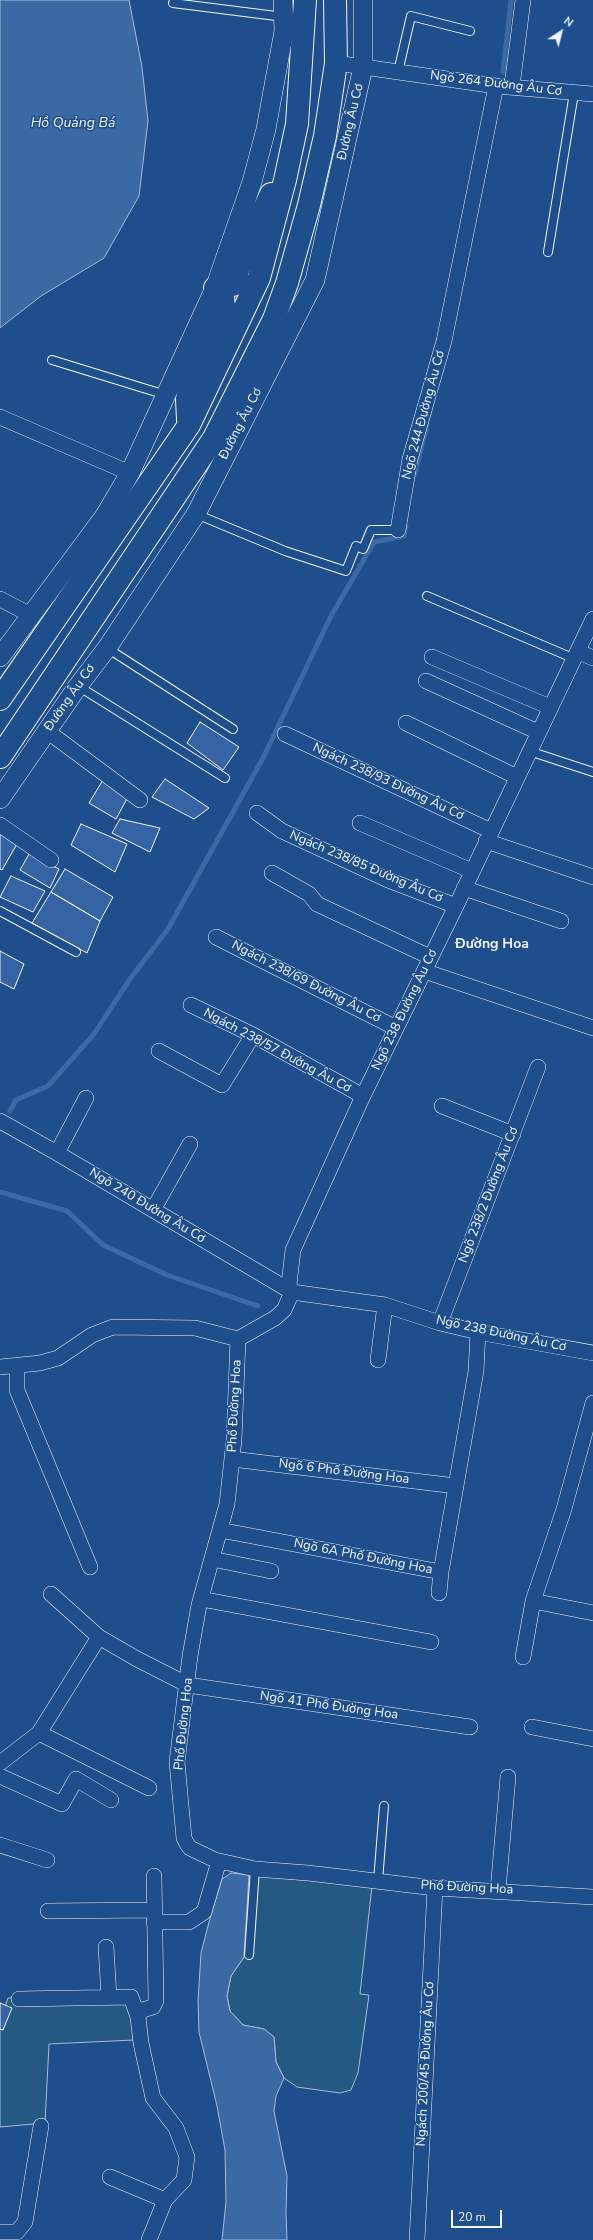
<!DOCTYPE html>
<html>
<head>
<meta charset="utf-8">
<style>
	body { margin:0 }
	#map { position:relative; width:593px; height:2240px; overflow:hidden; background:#1f4e8c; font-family:"Nunito Sans",sans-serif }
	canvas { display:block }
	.north { position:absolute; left:541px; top:12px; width:40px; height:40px; -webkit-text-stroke:3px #1f4e8c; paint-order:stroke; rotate:36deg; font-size:11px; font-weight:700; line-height:16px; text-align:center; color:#f2f6ff }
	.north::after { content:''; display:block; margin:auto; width:14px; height:18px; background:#f2f6ff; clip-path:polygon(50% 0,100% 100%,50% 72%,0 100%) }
	.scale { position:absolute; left:451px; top:2210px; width:51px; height:18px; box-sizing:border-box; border:2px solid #f2f6ff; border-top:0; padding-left:5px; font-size:12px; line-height:14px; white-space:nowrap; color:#f2f6ff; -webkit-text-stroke:3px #1f4e8c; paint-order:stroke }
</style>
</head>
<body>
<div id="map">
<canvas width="593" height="2240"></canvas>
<div class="north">N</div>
<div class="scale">20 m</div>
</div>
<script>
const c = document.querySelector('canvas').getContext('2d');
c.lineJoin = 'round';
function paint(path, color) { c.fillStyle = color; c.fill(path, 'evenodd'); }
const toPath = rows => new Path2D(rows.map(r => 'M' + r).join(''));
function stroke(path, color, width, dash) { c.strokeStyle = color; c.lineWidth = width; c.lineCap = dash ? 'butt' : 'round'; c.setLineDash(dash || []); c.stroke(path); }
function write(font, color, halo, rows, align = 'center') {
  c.font = font + ' "Nunito Sans",sans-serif'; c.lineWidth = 3; c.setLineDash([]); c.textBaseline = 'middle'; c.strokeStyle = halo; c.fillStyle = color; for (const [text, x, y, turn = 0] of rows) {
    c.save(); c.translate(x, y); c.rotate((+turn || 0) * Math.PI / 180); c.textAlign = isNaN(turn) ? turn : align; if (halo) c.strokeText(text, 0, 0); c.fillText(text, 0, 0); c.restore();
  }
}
const green = toPath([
	[249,1875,372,1886,360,1994,369,1995,358,2073,351,2090,340,2093,297,2087,284,2078,276,2062,274,2037,264,2029,243,2025,230,2011,227,1996,231,1976,244,1957,249,1875],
	[129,1993,134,2040,49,2044,45,2123,0,2127,0,2021,8,1998,129,1993]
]);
const water = toPath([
	[0,0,129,0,142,67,148,121,139,196,104,258,41,296,0,328,0,0],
	[231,1873,249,1875,244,1957,231,1976,227,1996,230,2011,243,2025,264,2029,274,2037,276,2062,284,2078,276,2096,274,2111,287,2176,286,2212,287,2240,222,2240,226,2202,225,2150,217,2106,199,2032,198,2001,201,1953,209,1922,222,1879,231,1873]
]);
const stream = toPath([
	[503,72,511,0],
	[415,475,427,425],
	[10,1111,16,1100,48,1086,94,1034,130,979,168,929,263,758,330,618,374,542,404,536,406,526],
	[0,1192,67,1211,103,1245,167,1275,258,1306]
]);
const building = toPath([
	[200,722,239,747,223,770,187,743,200,722],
	[106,775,130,793,116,819,89,803,106,775],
	[165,779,209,808,194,819,152,797,165,779],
	[120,819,160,828,150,852,112,833,120,819],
	[81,824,127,844,115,872,71,845,81,824],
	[0,833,17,844,2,870,0,869,0,833],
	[29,854,59,869,50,888,20,870,29,854],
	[65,869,113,897,100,921,51,892,65,869],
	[11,876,45,891,33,912,0,897,11,876],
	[51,892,100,921,87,953,32,923,51,892],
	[0,951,24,964,14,989,0,982,0,951],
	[0,2003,12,2008,3,2030,0,2029,0,2003]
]);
const service = toPath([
	[173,3,284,17],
	[398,72,411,16,470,31],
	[548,252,574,93],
	[52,360,166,395],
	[196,514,285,551,346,571,356,546,363,549,371,530,398,530],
	[427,596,575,659],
	[107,648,233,729],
	[78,686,225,778],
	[529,751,593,772],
	[0,911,76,952],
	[378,1881,384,1806],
	[249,1955,255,1869]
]);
const minor = toPath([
	[336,63,496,86,593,94],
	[512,86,523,0],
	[0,417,130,473],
	[398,530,410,459,444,341,496,86],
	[0,599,31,615],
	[579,652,593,658],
	[432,657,550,707],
	[426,681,538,732],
	[406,723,517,777],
	[47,731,140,800],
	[285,734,491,831],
	[257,813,282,831,388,880,456,906],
	[360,823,472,871],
	[0,825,51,860],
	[486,841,593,877],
	[272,873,309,894,317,904,430,957],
	[464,888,561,921],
	[216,937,396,1028],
	[424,971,593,1028],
	[191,1005,253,1035,363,1096],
	[159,1051,222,1085,253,1035],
	[442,1106,513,1134],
	[0,1121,57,1153,292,1292,385,1305,440,1323,478,1332,593,1353],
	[57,1153,86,1098],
	[153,1210,190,1144],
	[440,1323,538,1067],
	[238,1339,234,1440,227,1504,199,1605,190,1656,177,1762,184,1838,187,1844,190,1848,215,1860,255,1869,308,1873,435,1888,593,1897],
	[378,1360,385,1305],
	[17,1366,17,1390,90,1567],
	[0,1367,40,1363,58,1358,92,1335,113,1327,195,1328,238,1339,275,1318,284,1310,292,1292,289,1284,293,1250,363,1096,456,906,593,619],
	[232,1459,456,1486],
	[220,1530,441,1572,476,1371,478,1332],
	[212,1559,271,1571],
	[439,1593,441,1572],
	[51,1594,99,1637,137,1659,188,1685,470,1727],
	[201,1599,431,1642],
	[533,1601,593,1613],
	[523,1657,533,1601,564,1509,593,1403],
	[532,1727,593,1739],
	[39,1733,149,1788],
	[0,1763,39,1733,99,1637],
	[0,1776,62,1804,76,1779,111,1800],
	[0,1845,47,1860],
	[498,1890,508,1777],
	[48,1911,154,1910],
	[154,1922,189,1922,204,1912,219,1861],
	[106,1947,109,1997],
	[19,1999,131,1997,138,2017],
	[110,2177,165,2200],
	[0,2232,17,2232,25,2222,41,2126],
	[149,2240,165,2200,184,2180,187,2157,176,2128,153,2098,141,2043,138,2017,142,2010,153,2007,156,2001,154,1876],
	[417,2240,435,1888]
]);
const tertiary = toPath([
	[0,657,104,517,130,473,215,288,252,182,266,129,284,31,283,0],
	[0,799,78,686,107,648,196,514,315,280,363,67,363,0]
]);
const primary = toPath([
	[215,288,233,285,246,247,271,194],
	[188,420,187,399,190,387,224,310,223,296,215,288],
	[0,699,189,425,259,278,285,180,297,124,305,0],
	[0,757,214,438,274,319,287,283,309,205,325,136,336,63,335,0]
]);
const streetNames = [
	["Ngõ 264 Đường Âu Cơ",496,84,7],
	["Đường Âu Cơ",351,122,-77],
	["Ngõ 244 Đường Âu Cơ",424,415,-75],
	["Đường Âu Cơ",241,424,-63],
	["Đường Âu Cơ",70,698,-55],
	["Ngách 238/93 Đường Âu Cơ",388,782,25],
	["Ngách 238/85 Đường Âu Cơ",366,867,23],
	["Ngách 238/69 Đường Âu Cơ",306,982,27],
	["Ngõ 238 Đường Âu Cơ",405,1010,-64],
	["Ngách 238/57 Đường Âu Cơ",277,1051,28],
	["Ngõ 238/2 Đường Âu Cơ",489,1195,-69],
	["Ngõ 240 Đường Âu Cơ",147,1206,31],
	["Ngõ 238 Đường Âu Cơ",501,1334,12],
	["Phố Đường Hoa",235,1406,-87],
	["Ngõ 6 Phố Đường Hoa",344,1472,7],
	["Ngõ 6A Phố Đường Hoa",363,1557,11],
	["Ngõ 41 Phố Đường Hoa",329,1706,8],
	["Phố Đường Hoa",184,1724,-84],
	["Phố Đường Hoa",467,1888,3],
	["Ngách 200/45 Đường Âu Cơ",426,2064,-87]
];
const waterNames = [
	["Hồ Quảng Bá",73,124]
];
const neighbourhoodNames = [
	["Đường Hoa",492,945]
];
paint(green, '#245a82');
stroke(green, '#a8bbd7', 1);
paint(water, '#3b69a3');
stroke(water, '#a8bbd7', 1);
stroke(stream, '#3b69a3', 5);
paint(building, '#3563a3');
stroke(building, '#f2f6ff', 1);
stroke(service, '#f2f6ff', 10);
stroke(minor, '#f2f6ff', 16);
stroke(tertiary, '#f2f6ff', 20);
stroke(primary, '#f2f6ff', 24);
stroke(service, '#1f4e8c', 8);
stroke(minor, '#1f4e8c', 15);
stroke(tertiary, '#1f4e8c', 19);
stroke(primary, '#1f4e8c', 22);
write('13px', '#f2f6ff', '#1f4e8c', streetNames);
write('italic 14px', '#f2f6ff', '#1f4e8c', waterNames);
write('bold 14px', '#f2f6ff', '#1f4e8c', neighbourhoodNames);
</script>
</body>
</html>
